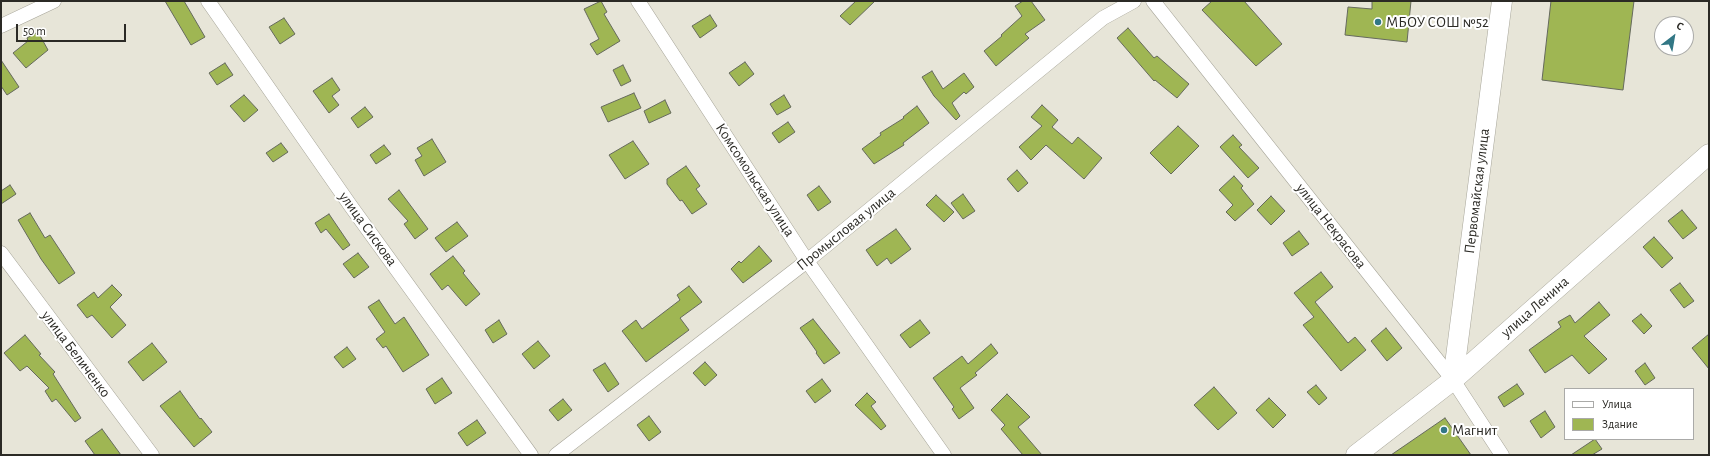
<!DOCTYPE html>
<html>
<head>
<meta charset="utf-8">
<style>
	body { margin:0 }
	#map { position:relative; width:1710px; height:456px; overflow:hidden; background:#e7e5d8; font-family:"Alegreya Sans",sans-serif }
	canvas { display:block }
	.frame { position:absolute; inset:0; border:2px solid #2b2a25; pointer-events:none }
	.legend { position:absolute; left:1564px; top:388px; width:130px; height:52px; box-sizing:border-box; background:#fff; border:1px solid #aaaaa8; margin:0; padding:5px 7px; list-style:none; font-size:12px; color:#2b2a25 }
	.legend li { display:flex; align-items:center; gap:8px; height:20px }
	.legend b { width:20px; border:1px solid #aaaaa8 }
	.north { position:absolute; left:1654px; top:16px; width:40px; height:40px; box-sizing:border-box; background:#fff; border:1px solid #aaaaa8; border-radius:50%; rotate:31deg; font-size:11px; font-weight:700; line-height:16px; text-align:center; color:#2b2a25 }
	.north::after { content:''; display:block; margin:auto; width:14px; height:18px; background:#327785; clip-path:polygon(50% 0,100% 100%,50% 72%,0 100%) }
	.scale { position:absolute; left:16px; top:24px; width:110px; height:18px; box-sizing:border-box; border:2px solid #2b2a25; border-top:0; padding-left:5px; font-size:12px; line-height:14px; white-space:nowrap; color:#2b2a25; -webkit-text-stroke:3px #fff; paint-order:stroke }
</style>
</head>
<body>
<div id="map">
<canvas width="1710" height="456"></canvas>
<div class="frame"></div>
<ul class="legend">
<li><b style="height:5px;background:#fff"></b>Улица</li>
<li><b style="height:11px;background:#9fb653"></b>Здание</li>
</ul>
<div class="north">С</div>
<div class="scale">50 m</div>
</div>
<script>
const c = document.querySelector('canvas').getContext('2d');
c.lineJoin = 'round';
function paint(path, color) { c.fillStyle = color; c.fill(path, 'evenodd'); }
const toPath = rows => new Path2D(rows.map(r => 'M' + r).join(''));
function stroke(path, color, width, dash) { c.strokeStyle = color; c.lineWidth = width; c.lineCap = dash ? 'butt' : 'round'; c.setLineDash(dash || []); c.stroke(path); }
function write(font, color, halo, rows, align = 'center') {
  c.font = font + ' "Alegreya Sans",sans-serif'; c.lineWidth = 4; c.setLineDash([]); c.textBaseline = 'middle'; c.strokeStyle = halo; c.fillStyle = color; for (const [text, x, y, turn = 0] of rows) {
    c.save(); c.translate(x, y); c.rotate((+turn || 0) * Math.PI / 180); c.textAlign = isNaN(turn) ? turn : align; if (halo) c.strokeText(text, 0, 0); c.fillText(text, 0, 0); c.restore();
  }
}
const building = toPath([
	[165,1,184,1,205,37,191,45,165,1],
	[601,1,607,12,604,14,620,41,597,55,590,44,599,39,584,9,601,1],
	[856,1,875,1,850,25,840,16,856,1],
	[1023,1,1031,1,1045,20,1025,34,1029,38,996,66,984,51,1002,36,1001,35,1022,16,1015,6,1023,1],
	[1212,1,1244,1,1282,44,1256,66,1202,10,1212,1],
	[1372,1,1411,1,1407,42,1345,35,1348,7,1372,9,1372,1],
	[1551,1,1634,1,1623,90,1542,80,1551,1],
	[710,15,717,26,700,38,692,26,710,15],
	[284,18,295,34,280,44,269,27,284,18],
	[1128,28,1154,58,1157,56,1189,84,1177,98,1155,80,1154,81,1117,38,1128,28],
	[38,32,48,50,26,68,13,53,28,41,27,38,38,32],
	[1,60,19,87,7,95,1,86,1,60],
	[745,62,754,74,739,86,729,73,745,62],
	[225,63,233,75,217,85,209,73,225,63],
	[623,65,631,81,621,86,613,70,623,65],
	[932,71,943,89,964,73,974,87,966,94,964,92,952,103,960,116,956,120,934,96,922,77,932,71],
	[332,78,340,90,332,96,339,105,329,113,313,91,332,78],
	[634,93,641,108,608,122,601,107,634,93],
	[244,95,258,110,244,122,230,106,244,95],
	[784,95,791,107,777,115,770,104,784,95],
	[665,100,671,113,649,123,644,111,665,100],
	[1042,105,1058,120,1052,127,1072,144,1078,137,1102,158,1084,179,1046,145,1031,160,1019,147,1042,126,1031,117,1042,105],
	[917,106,929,123,903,143,904,145,874,164,862,149,881,135,880,133,904,118,903,117,917,106],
	[365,107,373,117,358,128,351,118,365,107],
	[788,122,795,132,779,143,772,133,788,122],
	[1178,126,1199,146,1171,174,1150,153,1178,126],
	[1233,135,1242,145,1239,147,1259,168,1248,178,1220,147,1233,135],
	[432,139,446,162,424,176,415,160,422,156,417,148,432,139],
	[633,141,649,164,625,179,609,155,633,141],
	[281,143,288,152,273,162,266,153,281,143],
	[384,145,391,154,376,164,370,155,384,145],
	[686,166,700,186,696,189,707,204,692,214,682,200,680,201,667,184,667,179,686,166],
	[1017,170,1028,183,1018,192,1007,179,1017,170],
	[1234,176,1243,186,1241,188,1254,204,1235,221,1226,212,1233,205,1219,190,1234,176],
	[10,185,16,194,1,204,1,191,10,185],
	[819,186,831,202,818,211,807,195,819,186],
	[399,190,428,229,415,239,404,224,408,221,388,199,399,190],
	[963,194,975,211,963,219,951,203,963,194],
	[936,195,954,212,944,222,926,205,936,195],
	[1271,196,1285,211,1271,225,1257,210,1271,196],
	[1682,210,1697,228,1683,239,1668,221,1682,210],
	[30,213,45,238,50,235,75,273,59,284,41,259,18,220,30,213],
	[329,214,350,245,343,250,326,229,321,233,315,223,329,214],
	[457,222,468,236,446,252,435,238,457,222],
	[896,229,911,249,891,264,887,258,877,266,866,250,896,229],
	[1299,231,1309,244,1292,256,1283,243,1299,231],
	[1654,237,1673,258,1662,268,1643,247,1654,237],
	[759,246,772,261,743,283,731,269,739,261,741,263,759,246],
	[358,253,369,267,354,278,343,264,358,253],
	[453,256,465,271,463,273,480,294,466,306,448,285,442,290,430,274,453,256],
	[1321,272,1333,287,1315,302,1348,343,1355,337,1366,350,1341,371,1303,325,1314,317,1294,293,1321,272],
	[1680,283,1694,301,1684,308,1670,290,1680,283],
	[112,285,122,295,110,307,126,325,112,338,92,315,87,318,77,305,94,292,98,298,112,285],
	[689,286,702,302,680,318,689,330,646,362,622,331,636,320,642,329,680,300,677,295,689,286],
	[379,300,395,324,404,317,429,355,403,372,386,346,383,348,376,339,385,332,368,307,379,300],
	[1599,302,1610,315,1584,336,1607,359,1589,374,1572,355,1545,373,1529,350,1561,327,1558,322,1570,315,1575,323,1599,302],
	[1641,314,1652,326,1644,334,1632,321,1641,314],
	[813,319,840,353,824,364,816,353,817,352,800,328,813,319],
	[499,320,507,334,493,343,485,330,499,320],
	[920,320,930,333,910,348,900,335,920,320],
	[1386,328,1402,348,1387,361,1371,341,1386,328],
	[1709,334,1709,369,1692,348,1709,334],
	[25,335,41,354,39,355,55,372,53,374,81,418,75,422,56,399,52,402,45,391,49,388,27,366,20,371,4,353,25,335],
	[538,341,550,356,534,369,522,354,538,341],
	[152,343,167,362,143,381,128,362,152,343],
	[991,344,998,353,975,373,977,375,960,388,974,408,959,419,952,409,954,407,933,378,962,356,968,364,991,344],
	[347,347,356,359,343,368,334,357,347,347],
	[705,362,717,375,705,386,693,373,705,362],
	[605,363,619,384,608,392,593,370,605,363],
	[1645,363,1655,378,1645,385,1635,371,1645,363],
	[442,378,452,393,435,404,426,389,442,378],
	[822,379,831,391,815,403,806,391,822,379],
	[1517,384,1524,394,1504,407,1498,397,1517,384],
	[1316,385,1327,398,1319,405,1307,392,1316,385],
	[1214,387,1237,413,1218,430,1194,405,1214,387],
	[180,391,200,419,201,418,212,432,194,447,160,406,180,391],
	[867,393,876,402,871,406,886,426,881,430,855,405,867,393],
	[1007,394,1030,417,1018,427,1042,455,1023,455,1001,429,1005,425,991,410,1007,394],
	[1269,398,1286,415,1273,428,1256,410,1269,398],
	[563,399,572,410,558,421,549,410,563,399],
	[1545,411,1555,427,1541,438,1530,421,1545,411],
	[649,416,661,432,649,441,637,425,649,416],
	[1445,418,1471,455,1391,455,1445,418],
	[477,420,486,433,467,446,458,433,477,420],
	[102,429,121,455,95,455,85,441,102,429],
	[1595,439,1602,449,1592,455,1571,455,1595,439]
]);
const street = toPath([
	[208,1,350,205,531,455],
	[638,1,807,261,944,455],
	[1153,1,1453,380,1502,455],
	[1,26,54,1],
	[1,253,152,455],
	[556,455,807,261,1103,18,1134,1]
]);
const secondary = toPath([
	[1453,380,1502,1],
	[1356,455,1453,380,1709,154]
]);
const markers = [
	[1378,22,4,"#327785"],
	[1444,430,4,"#327785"]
];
const poiNames = [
	["МБОУ СОШ №52",1386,22],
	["Магнит",1452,430]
];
const streetNames = [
	["Комсомольская улица",755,180,57],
	["Первомайская улица",1477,191,-83],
	["улица Некрасова",1331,226,52],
	["улица Сискова",368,229,54],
	["Промысловая улица",846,229,-39],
	["улица Ленина",1535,307,-41],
	["улица Беличенко",76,354,53]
];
paint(building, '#9fb653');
stroke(building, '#65695d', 1);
stroke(street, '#a6a498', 15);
stroke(secondary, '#a6a498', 21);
stroke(street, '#fff', 14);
stroke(secondary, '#fff', 20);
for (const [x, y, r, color] of markers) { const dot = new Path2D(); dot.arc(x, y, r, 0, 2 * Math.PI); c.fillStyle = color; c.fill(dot); stroke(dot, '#fff', 1.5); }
write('15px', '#2b2a25', '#fff', poiNames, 'left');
write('15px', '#2b2a25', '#fff', streetNames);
</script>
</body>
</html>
